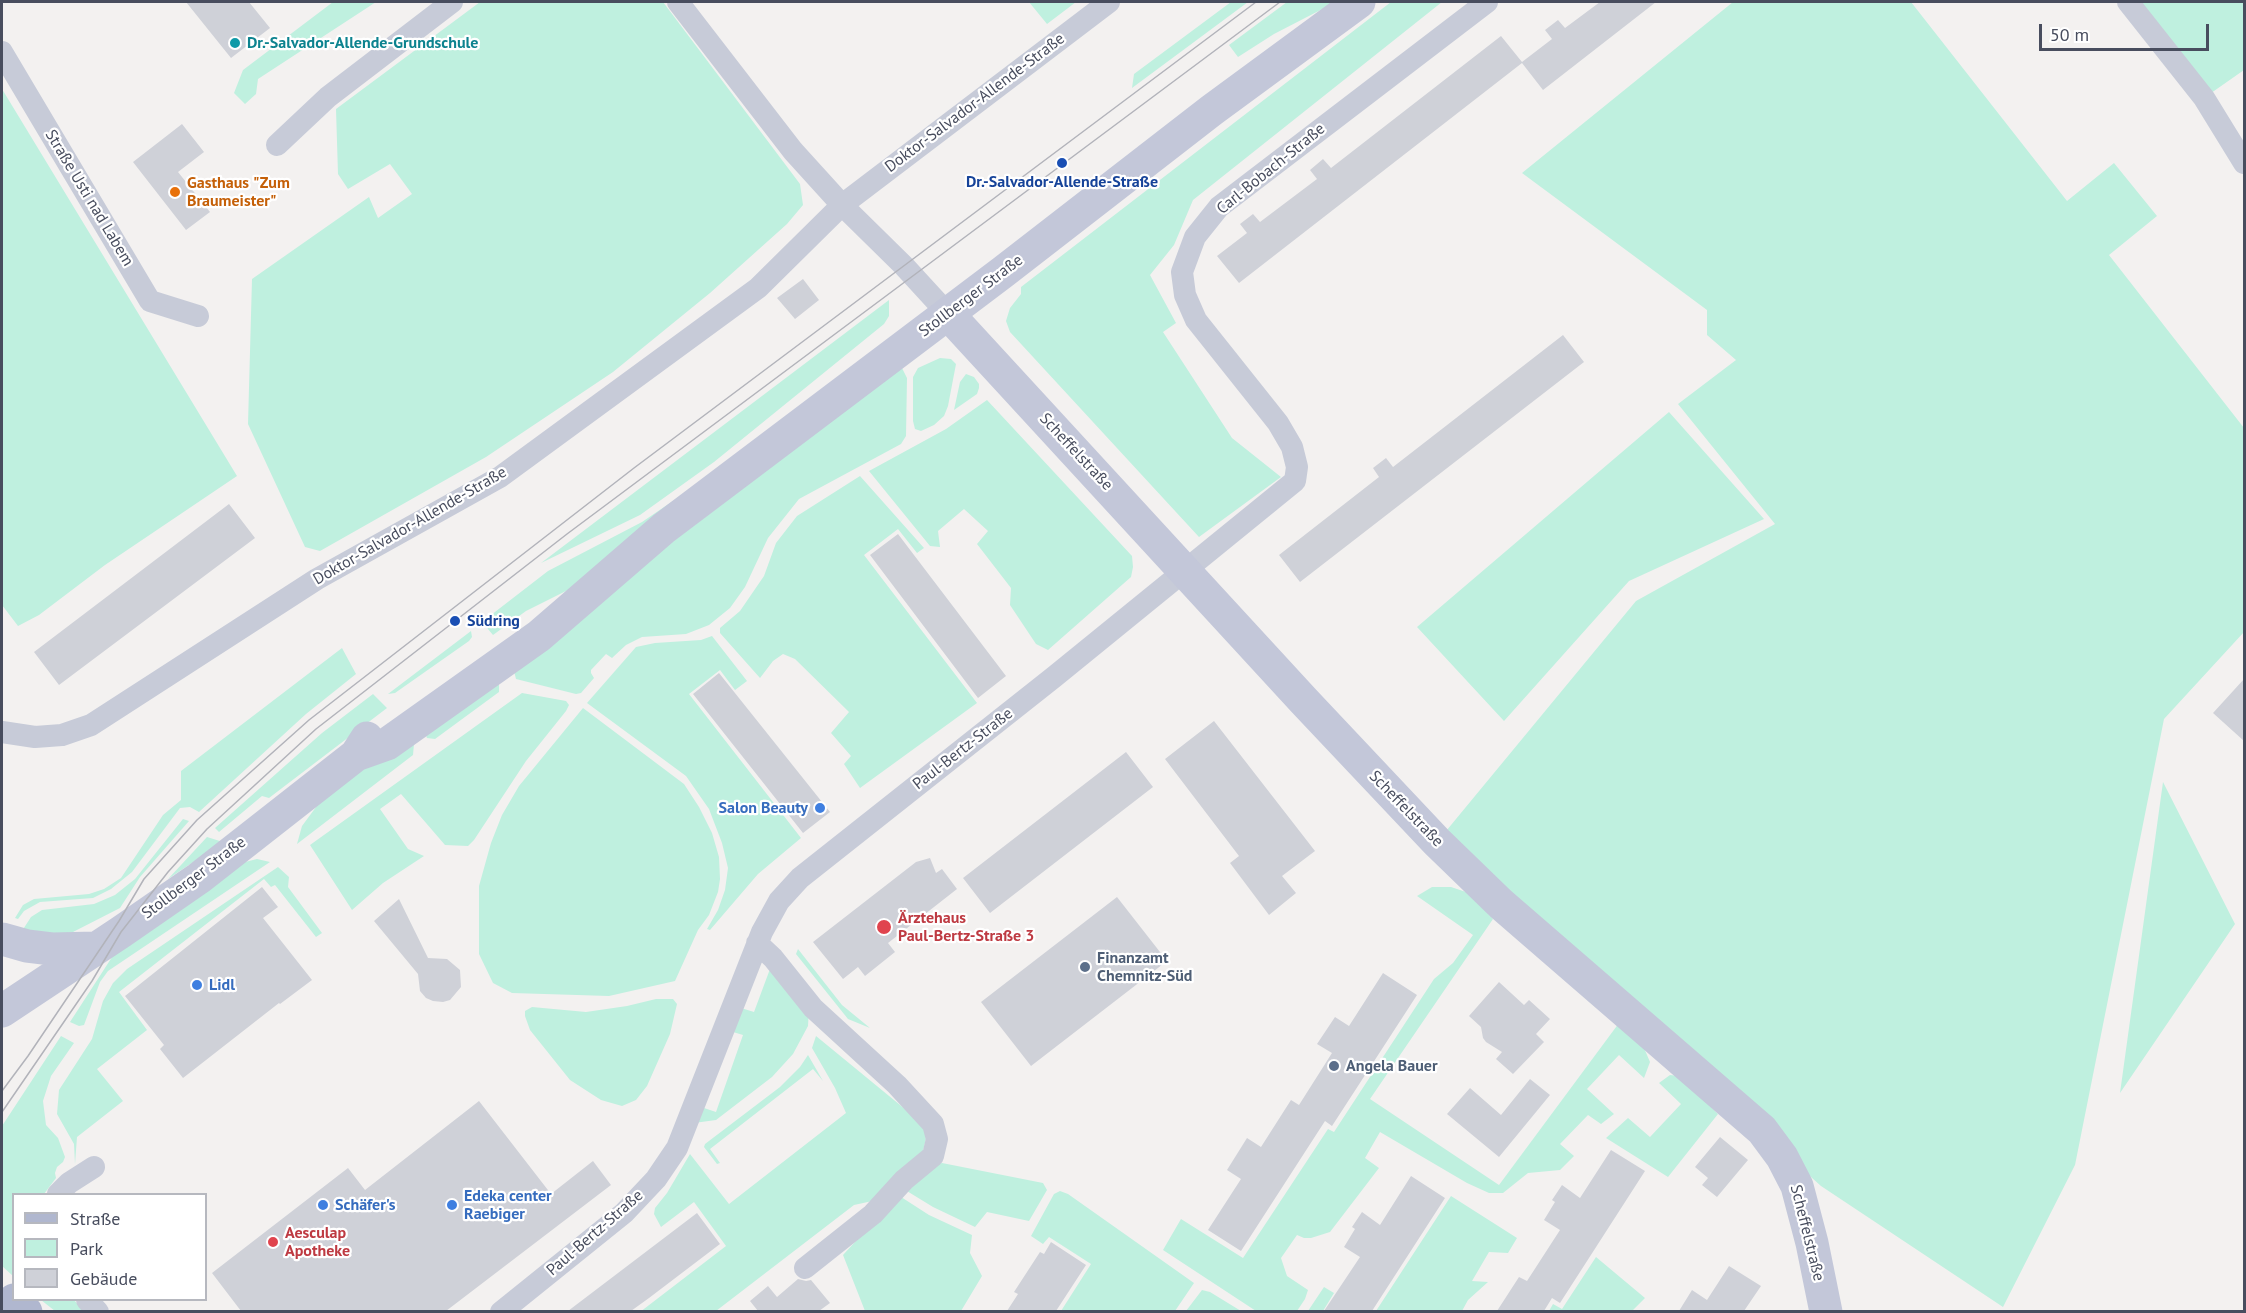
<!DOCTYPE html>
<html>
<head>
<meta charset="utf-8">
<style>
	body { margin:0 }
	#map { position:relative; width:2246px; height:1313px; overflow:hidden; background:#f3f1f0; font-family:"PT Sans",sans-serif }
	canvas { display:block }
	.frame { position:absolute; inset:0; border:3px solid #484d5e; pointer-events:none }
	.legend { position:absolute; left:12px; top:1193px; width:195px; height:108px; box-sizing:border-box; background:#fff; border:2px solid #b6b8bf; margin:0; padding:8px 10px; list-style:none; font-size:18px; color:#484d5e }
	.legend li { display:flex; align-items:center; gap:12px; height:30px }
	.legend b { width:30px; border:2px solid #b6b8bf }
	.scale { position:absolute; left:2039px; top:24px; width:170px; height:27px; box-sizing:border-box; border:3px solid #484d5e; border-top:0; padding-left:8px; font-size:18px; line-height:21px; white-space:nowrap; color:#484d5e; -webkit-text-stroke:4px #fff; paint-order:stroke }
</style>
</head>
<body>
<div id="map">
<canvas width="2246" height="1313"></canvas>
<div class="frame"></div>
<ul class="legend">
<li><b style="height:8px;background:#b0b7cf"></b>Straße</li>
<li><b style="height:16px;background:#bff0df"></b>Park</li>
<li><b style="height:16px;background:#cfd1d8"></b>Gebäude</li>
</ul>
<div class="scale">50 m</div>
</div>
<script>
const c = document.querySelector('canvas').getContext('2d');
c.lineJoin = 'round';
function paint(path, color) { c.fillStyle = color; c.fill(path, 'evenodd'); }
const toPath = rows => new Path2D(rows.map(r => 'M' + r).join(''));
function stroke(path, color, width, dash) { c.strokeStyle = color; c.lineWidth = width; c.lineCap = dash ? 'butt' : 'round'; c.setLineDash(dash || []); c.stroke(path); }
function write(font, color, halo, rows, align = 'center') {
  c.font = font + ' "PT Sans",sans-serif'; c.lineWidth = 4.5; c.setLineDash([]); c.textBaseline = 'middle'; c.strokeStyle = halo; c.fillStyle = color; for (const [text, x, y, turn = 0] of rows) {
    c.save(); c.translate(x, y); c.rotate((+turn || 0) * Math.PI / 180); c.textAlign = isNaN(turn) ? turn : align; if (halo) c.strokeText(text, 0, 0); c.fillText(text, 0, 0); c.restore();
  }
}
const green = toPath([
	[333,2,376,2,258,79,256,94,245,104,234,93,243,70],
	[480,2,663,2,800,184,803,205,787,224,710,293,613,372,486,457,320,551,305,547,248,424,252,279,369,197,378,218,412,194,390,164,348,189,338,174,336,109],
	[1029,2,1076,2,1047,24],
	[1231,2,1248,2,1132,88,1134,74],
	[1287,2,1336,2,1274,34,1238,57,1229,45],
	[1391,2,1442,2,1193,200,1174,245,1150,275,1176,323,1163,332,1232,438,1281,477,1199,537,1010,332,1006,321,1010,308,1021,294,1021,287],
	[1733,2,1911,2,2067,201,2114,163,2157,216,2109,255,2244,428,2244,632,2164,719,2075,1165,2003,1307,1821,1186,1437,842,1636,601,1775,524,1678,404,1736,360,1707,335,1707,310,1522,173],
	[2128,2,2244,2,2244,70,2204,98],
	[2,89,237,476,105,565,39,615,18,626,2,605],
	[889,300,889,316,884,324,714,462,640,515,541,563],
	[940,358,951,359,956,364,948,406,944,416,934,425,921,431,915,429,913,421,913,377,918,368],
	[902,368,907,378,906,436,901,444,799,499,768,538,745,587,730,608,709,625,686,634,642,637,626,645,612,658,606,654,591,670,591,673,594,678,581,693,576,694,516,679,512,663],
	[966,374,974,377,979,384,979,388,977,394,954,410,960,382],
	[987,400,1132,556,1133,567,1131,577,1048,650,1036,644,1010,605,1011,588,977,544,988,531,964,509,938,531,940,547,930,546,869,471,946,429],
	[1669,412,1764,519,1629,581,1504,721,1417,627],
	[717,471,574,587,526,611,493,635,482,622,548,571,642,522],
	[860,476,924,548,917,553,898,529,864,555,977,703,860,788,844,764,851,756,831,733,849,712,795,659,783,654,773,661,760,678,720,633,720,628,740,611,764,576,776,543,797,516],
	[471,631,472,637,469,641,395,693,388,694],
	[712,636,747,681,735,690,720,670,689,694,801,838,758,874,710,930,707,929,718,910,725,890,728,868,722,843,709,809,686,776,587,703,636,647,655,643,701,640],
	[342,648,356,674,306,714,199,812,190,807,180,808,132,872,111,889,93,898,40,902,24,911,18,919,15,918,23,905,34,899,89,894,104,889,121,878,163,815,181,800,181,771],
	[499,684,499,692,435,739,427,738,425,733],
	[522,693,566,701,569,705,566,711,526,761,474,840,468,846,445,845,401,794,380,809,408,849,424,856,383,883,352,910,310,845],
	[373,694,387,708,269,798,262,796,219,832,215,828,322,733],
	[583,708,684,784,699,807,712,833,719,857,720,879,718,892,709,915,698,930,675,981,609,996,512,993,493,983,479,954,479,886,491,843,502,815,519,786],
	[410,734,414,744,413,755,297,844,302,826,319,803],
	[2163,782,2235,924,2120,1093],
	[183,819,189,821,140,877,120,908,73,932,51,936,20,934,31,917,42,910,94,904,115,895,135,879],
	[207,837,223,842,168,879],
	[257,859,270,862,108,971,100,982,84,1025,79,1026,70,1022,114,954,245,862],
	[278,867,289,877,288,887,322,933,316,937,275,885,271,887,264,879,119,992,147,1030,97,1069,123,1101,77,1137,75,1164,74,1144,57,1114,59,1090,92,1039,103,1001,113,983,127,969],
	[1432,887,1451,887,1469,893,1493,919,1370,1099,1499,1185,1619,1023,1644,1048,1650,1062,1644,1078,1619,1055,1587,1089,1614,1114,1601,1124,1588,1115,1560,1144,1574,1156,1560,1170,1528,1173,1503,1193,1489,1193,1467,1183,1380,1132,1365,1158,1379,1168,1330,1232,1311,1238,1304,1238,1297,1235,1281,1258,1287,1276,1308,1290,1305,1299,1297,1311,1256,1311,1163,1250,1181,1219,1243,1258,1328,1129,1334,1132,1434,979,1453,963,1473,935,1417,896],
	[798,949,842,1005,870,1028,848,1019,796,954],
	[770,969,809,1008,808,1026,793,1054,772,1077,716,1120,694,1123,701,1107,716,1112,743,1035,733,1032,741,1008,754,1012],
	[656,999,673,999,677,1004,670,1034,647,1086,636,1100,622,1106,601,1100,570,1080,530,1030,525,1016,525,1011,532,1007,586,1012,627,1006],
	[61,1036,74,1043,51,1076,43,1101,46,1125,58,1138,65,1157,63,1162,57,1167,55,1173,56,1178,44,1194,14,1194,13,1276,2,1266,2,1126],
	[816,1036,911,1114,924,1129,926,1139,923,1151,877,1200,854,1205,716,1311,640,1312,726,1246,694,1202,661,1227,654,1214,655,1208,667,1193,690,1154,729,1204,846,1113,835,1088,812,1048],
	[808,1055,823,1081,813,1069,710,1149,720,1163,717,1164,704,1147,705,1144,780,1087,800,1067],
	[1670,1075,1679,1076,1718,1114,1668,1177,1606,1138,1628,1118,1650,1137,1681,1104,1659,1083],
	[942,1163,1043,1183,1047,1190,1029,1221,987,1212,975,1227,933,1207,902,1188,931,1165],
	[1060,1191,1068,1194,1194,1283,1175,1311,1061,1311,1091,1264,1049,1237,1043,1244,1031,1236,1054,1194],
	[898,1195,929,1215,972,1235,970,1253,982,1276,961,1311,865,1311,843,1255],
	[1451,1196,1517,1238,1508,1253,1489,1252,1472,1281,1488,1282,1468,1300,1462,1311,1376,1311],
	[1596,1257,1645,1298,1632,1311,1549,1311,1553,1304,1562,1309],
	[1324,1287,1334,1293,1323,1311,1308,1311],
	[1202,1290,1210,1292,1241,1311,1186,1311],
	[41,1300,74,1300,84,1311,55,1311]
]);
const building = toPath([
	[186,2,249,2,270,28,231,58],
	[1600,2,1656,2,1543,90,1522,63,1239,283,1217,256,1247,233,1240,224,1253,214,1260,222,1317,179,1310,170,1323,159,1331,168,1501,36,1522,62,1552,39,1545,30,1558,20,1565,28],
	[182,124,204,152,178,172,210,212,186,230,133,162],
	[803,279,819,300,795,319,777,298],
	[1563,335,1584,362,1300,582,1279,555,1379,477,1373,468,1386,458,1393,467],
	[229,504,255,538,59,685,34,652],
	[898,534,1006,676,978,698,870,555],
	[719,673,830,812,803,833,693,694],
	[2244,679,2244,741,2213,713],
	[1214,721,1315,851,1282,876,1296,893,1269,915,1230,863,1239,856,1165,759],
	[1126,752,1153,787,990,913,963,878],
	[930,858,936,873,942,869,957,889,888,943,895,952,865,976,858,967,843,979,813,942,916,862],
	[262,887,278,907,263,918,312,980,280,1004,279,1003,183,1078,160,1049,164,1045,125,996],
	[1117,897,1167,961,1031,1066,981,1002],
	[399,899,428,958,447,959,460,970,461,987,450,1000,443,1002,433,1001,426,998,420,991,418,974,374,921],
	[1383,973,1417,995,1332,1126,1325,1121,1241,1251,1208,1230,1241,1179,1227,1170,1247,1138,1261,1147,1291,1100,1299,1105,1332,1053,1317,1044,1335,1017,1349,1026],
	[1499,982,1524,1005,1529,1000,1550,1019,1536,1034,1544,1042,1513,1074,1496,1059,1502,1052,1486,1042,1483,1038,1481,1027,1469,1016],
	[1530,1079,1550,1095,1499,1157,1447,1114,1470,1088,1501,1115],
	[479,1101,551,1194,593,1161,611,1185,446,1311,241,1311,212,1273,348,1168,365,1190],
	[1720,1137,1748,1160,1717,1197,1702,1185,1708,1178,1695,1167],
	[1611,1150,1645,1171,1560,1303,1552,1298,1544,1311,1497,1311,1519,1277,1527,1281,1560,1230,1544,1220,1555,1202,1552,1200,1562,1185,1580,1198],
	[1411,1176,1445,1198,1372,1311,1324,1311,1360,1257,1344,1247,1355,1229,1352,1227,1362,1212,1380,1225],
	[697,1213,720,1244,649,1298,631,1311,568,1311],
	[1051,1242,1086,1265,1056,1311,1007,1311,1018,1294,1014,1292,1040,1252,1044,1254],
	[1729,1266,1761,1286,1744,1311,1679,1311,1692,1290,1707,1300],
	[798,1279,806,1281,811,1280,830,1303,819,1311,758,1311,750,1301,768,1286,777,1297]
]);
const street = toPath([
	[2128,2,2204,98,2244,163],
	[2,52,150,301,198,316],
	[277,145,328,97,452,2],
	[948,314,904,266,842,205,1109,2],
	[2,732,35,737,62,735,91,725,317,579,500,477,758,288,842,205,793,151,678,2],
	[757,943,773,958,813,1008,897,1085,933,1124,937,1139,933,1156,904,1180,873,1214,805,1268],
	[58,1194,69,1183,94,1167],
	[87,1300,98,1312],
	[501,1312,624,1213,656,1179,677,1148,762,932,779,901,800,878,1054,677,1295,481,1297,467,1292,447,1278,423,1196,320,1185,295,1182,272,1195,237,1219,207,1487,2]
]);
const secondary = toPath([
	[948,314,1304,701,1437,842,1501,904,1762,1130,1782,1157,1797,1186,1812,1243,1826,1312],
	[356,755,387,744,539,636,664,528,1003,272,1212,110,1359,2],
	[2,939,27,946,52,949,96,948],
	[2,1011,121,932,199,878,356,755,367,738]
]);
const primary = toPath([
	[14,1300,26,1312]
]);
const tram = toPath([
	[2,1091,28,1056,119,921,144,879,197,820,309,720,634,468,1256,2],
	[2,1112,92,981,121,932,168,872,207,829,316,729,567,534,1280,2]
]);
const markers = [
	[235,43,6,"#0f9aa8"],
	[1062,163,6,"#1a4fb4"],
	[175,192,6,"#e8710a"],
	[455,621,6,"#1a4fb4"],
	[820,808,6,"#3f7fe0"],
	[884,927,8,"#e0444e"],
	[1085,967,6,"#5c6f8a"],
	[197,985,6,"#3f7fe0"],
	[1334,1066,6,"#5c6f8a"],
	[323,1205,6,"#3f7fe0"],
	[452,1205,6,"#3f7fe0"],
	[273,1242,6,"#e0444e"]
];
const cultureNames = [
	["Dr.-Salvador-Allende-Grundschule",247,43]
];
const streetNames = [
	["Doktor-Salvador-Allende-Straße",975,103,-37],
	["Carl-Bobach-Straße",1271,169,-39],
	["Straße Usti nad Labem",89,198,59],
	["Stollberger Straße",971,296,-37],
	["Scheffelstraße",1076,452,47],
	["Doktor-Salvador-Allende-Straße",410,526,-30],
	["Paul-Bertz-Straße",963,749,-38],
	["Scheffelstraße",1406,809,46],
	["Stollberger Straße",194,878,-37],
	["Paul-Bertz-Straße",595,1233,-41],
	["Scheffelstraße",1807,1233,76]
];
const transitNames = [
	["Dr.-Salvador-Allende-Straße",1062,182],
	["Südring",467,621,"left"]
];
const foodNames = [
	["Gasthaus \"Zum",187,183],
	["Braumeister\"",187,201]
];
const shopNames = [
	["Salon Beauty",808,808,"right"],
	["Lidl",209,985],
	["Edeka center",464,1196],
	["Raebiger",464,1214],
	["Schäfer's",335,1205]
];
const healthNames = [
	["Ärztehaus",898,918],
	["Paul-Bertz-Straße 3",898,936],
	["Aesculap",285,1233],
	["Apotheke",285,1251]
];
const serviceNames = [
	["Finanzamt",1097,958],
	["Chemnitz-Süd",1097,976],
	["Angela Bauer",1346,1066]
];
paint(green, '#bff0df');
paint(building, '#cfd1d8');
stroke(street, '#c7cbd8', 22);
stroke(secondary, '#c3c7d9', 33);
stroke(primary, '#b0b7cf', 33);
stroke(tram, '#b2b3ba', 1.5);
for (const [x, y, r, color] of markers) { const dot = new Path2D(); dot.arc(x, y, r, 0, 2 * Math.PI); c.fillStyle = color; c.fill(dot); stroke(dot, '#fff', 2); }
write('bold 16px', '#0d838f', '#fff', cultureNames, 'left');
write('16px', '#484d5e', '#fff', streetNames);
write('bold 16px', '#164399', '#fff', transitNames);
write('bold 16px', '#c56008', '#fff', foodNames, 'left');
write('bold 16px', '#366cbe', '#fff', shopNames, 'left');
write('bold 16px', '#be3a42', '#fff', healthNames, 'left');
write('bold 16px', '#4e5e75', '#fff', serviceNames, 'left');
</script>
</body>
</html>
